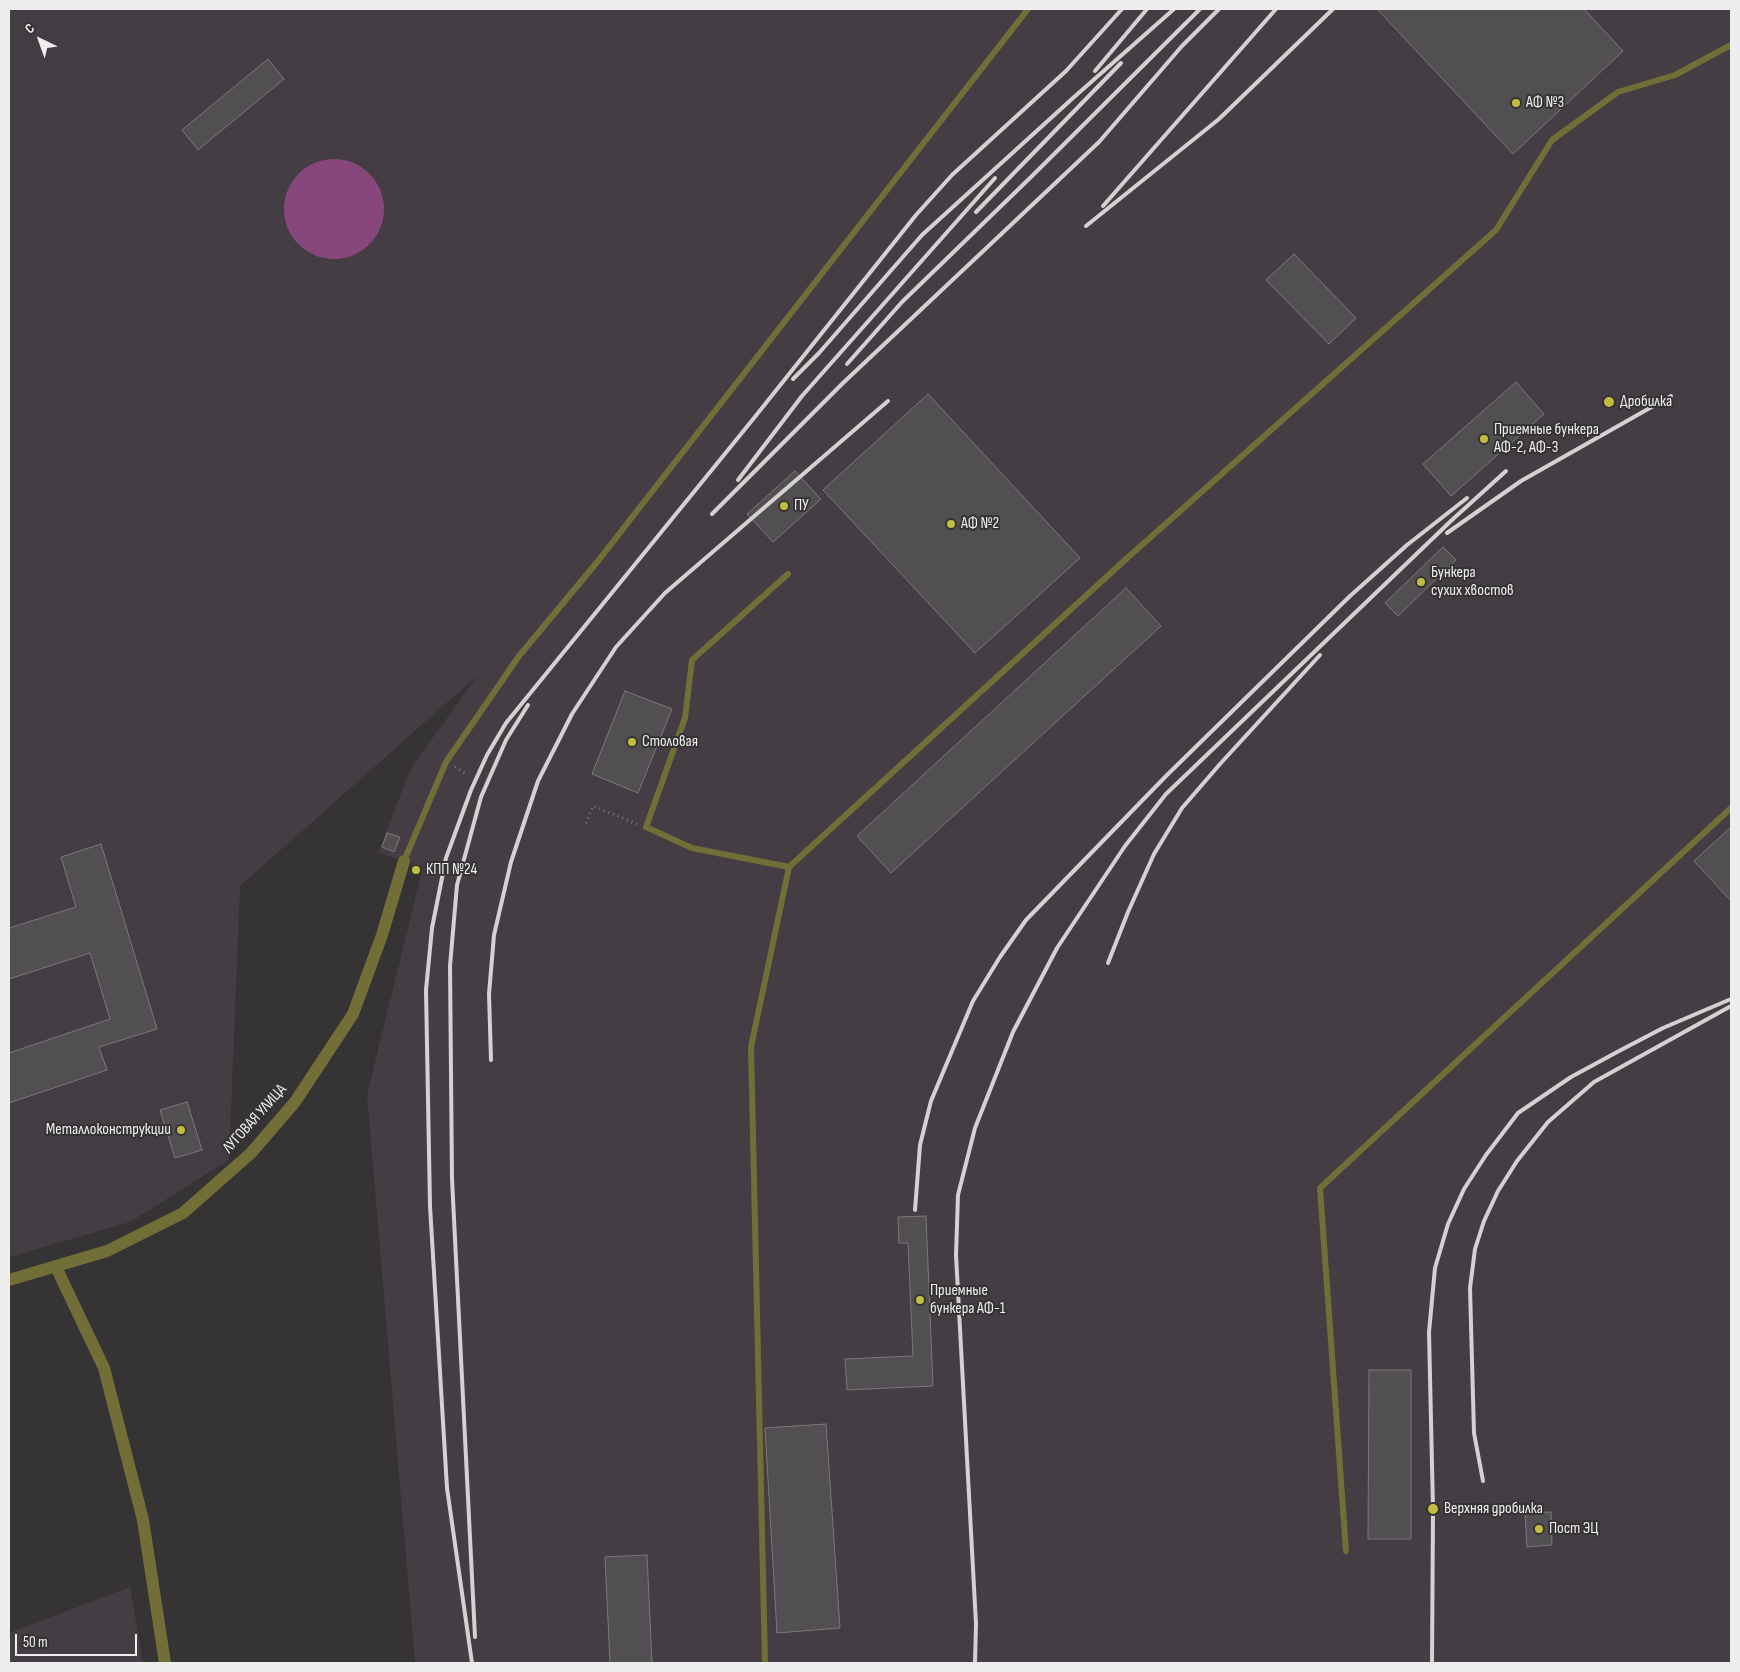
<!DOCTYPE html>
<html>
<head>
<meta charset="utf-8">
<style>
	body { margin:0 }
	#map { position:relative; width:1740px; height:1672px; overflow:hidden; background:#363335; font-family:"Sofia Sans Condensed",sans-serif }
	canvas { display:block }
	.frame { position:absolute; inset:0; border:10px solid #efeeef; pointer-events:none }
	.north { position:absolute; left:15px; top:15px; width:50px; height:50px; -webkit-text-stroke:4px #363335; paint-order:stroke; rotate:318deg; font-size:14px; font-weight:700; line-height:20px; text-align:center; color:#efeeef }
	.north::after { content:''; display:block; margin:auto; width:18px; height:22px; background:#efeeef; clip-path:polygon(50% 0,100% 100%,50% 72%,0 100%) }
	.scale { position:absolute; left:15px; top:1634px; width:122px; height:22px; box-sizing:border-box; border:2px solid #efeeef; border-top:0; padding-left:6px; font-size:15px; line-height:18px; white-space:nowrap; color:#efeeef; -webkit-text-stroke:4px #363335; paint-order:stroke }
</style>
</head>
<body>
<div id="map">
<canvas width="1740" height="1672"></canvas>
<div class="frame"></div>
<div class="north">С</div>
<div class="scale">50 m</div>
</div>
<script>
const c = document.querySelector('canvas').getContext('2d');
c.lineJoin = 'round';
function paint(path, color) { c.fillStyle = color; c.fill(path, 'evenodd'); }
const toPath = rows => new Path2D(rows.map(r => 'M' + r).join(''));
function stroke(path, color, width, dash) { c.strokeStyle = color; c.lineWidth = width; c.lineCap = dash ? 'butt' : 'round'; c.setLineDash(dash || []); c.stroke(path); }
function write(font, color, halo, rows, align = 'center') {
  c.font = font + ' "Sofia Sans Condensed",sans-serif'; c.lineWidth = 4; c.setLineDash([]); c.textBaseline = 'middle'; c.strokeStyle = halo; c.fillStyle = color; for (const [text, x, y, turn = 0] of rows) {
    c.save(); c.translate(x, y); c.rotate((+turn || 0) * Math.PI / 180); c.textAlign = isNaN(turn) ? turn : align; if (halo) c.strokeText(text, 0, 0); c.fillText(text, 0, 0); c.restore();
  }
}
const built = toPath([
	[9,9,1731,9,1731,1663,415,1663,367,1095,423,867,378,853,411,768,478,675,240,886,229,1160,130,1222,9,1257],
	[130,1587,143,1663,9,1663,9,1633]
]);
const water = toPath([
	'284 209a50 50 0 1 1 100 0a50 50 0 1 1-100 0Z'
]);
const building = toPath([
	[1377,9,1584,9,1623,51,1513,154,1377,9],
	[268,59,284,79,198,150,182,130,268,59],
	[1294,254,1356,318,1329,344,1266,280,1294,254],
	[1516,382,1544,414,1451,496,1423,464,1516,382],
	[928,394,1080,558,975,653,823,490,928,394],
	[795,471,821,499,773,542,747,514,795,471],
	[1443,547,1456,560,1398,616,1385,603,1443,547],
	[1126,588,1161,626,891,873,857,836,1126,588],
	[625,691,672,709,638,793,592,774,625,691],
	[1731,827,1731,901,1694,861,1731,827],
	[387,833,400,837,394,852,382,847,387,833],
	[101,844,157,1029,99,1047,107,1070,9,1103,9,1053,110,1019,90,953,9,979,9,928,76,907,61,857,101,844],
	[187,1102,202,1150,175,1158,160,1110,187,1102],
	[926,1216,933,1386,847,1390,845,1359,913,1356,908,1243,899,1243,898,1217,926,1216],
	[1369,1370,1411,1370,1411,1539,1368,1539,1369,1370],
	[826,1424,840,1628,777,1633,765,1428,826,1424],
	[1551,1512,1552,1545,1527,1547,1525,1513,1551,1512],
	[647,1555,652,1663,610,1663,605,1557,647,1555]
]);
const path = toPath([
	[455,767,465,773],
	[586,823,593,806,637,824]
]);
const service = toPath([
	[788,574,692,660,685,718,646,827,692,848,789,867,1125,560,1496,230,1552,140,1618,92,1675,75,1731,45],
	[404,861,446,762,519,656,598,561,1028,9],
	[1346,1551,1320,1188,1731,808],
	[765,1663,751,1047,789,867]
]);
const minor = toPath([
	[56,1267,104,1368,143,1520,165,1663],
	[9,1280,107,1251,183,1213,251,1153,295,1102,353,1014,382,935,404,861]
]);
const rail = toPath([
	[1095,71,1147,9],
	[1103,206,1276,9],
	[976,212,1121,63],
	[1086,226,1219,119,1333,9],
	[847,364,902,302,1030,178,1200,9],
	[793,379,819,353,922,235,1073,98,1174,9],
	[738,480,802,396,995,178],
	[712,514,843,383,1099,142,1182,46,1219,9],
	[1447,533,1521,481,1671,396],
	[1108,963,1128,912,1154,854,1182,808,1220,764,1320,655],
	[491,1060,489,994,494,935,511,862,538,781,572,714,616,647,665,593,888,401],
	[915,1210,920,1145,931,1101,973,1001,1000,957,1026,920,1167,775,1349,597,1407,545,1467,498],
	[1483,1481,1474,1433,1470,1288,1475,1249,1484,1221,1498,1191,1517,1161,1548,1122,1594,1082,1731,1006],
	[475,1637,452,1179,450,966,457,885,481,797,506,740,528,705],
	[472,1663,447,1488,430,1206,426,990,432,928,446,858,471,790,487,755,506,723,754,418,916,215,952,175,1066,71,1122,9],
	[975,1663,976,1624,956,1255,958,1195,975,1128,1013,1032,1057,948,1125,846,1166,794,1453,519,1506,471],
	[1432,1663,1433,1509,1429,1332,1435,1268,1448,1224,1464,1189,1486,1155,1518,1113,1571,1077,1619,1051,1663,1028,1731,999]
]);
const markers = [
	[1516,103,5,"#c2bd3f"],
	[1609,402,6,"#c2bd3f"],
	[1484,439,5,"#c2bd3f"],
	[784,506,5,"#c2bd3f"],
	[951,524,5,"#c2bd3f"],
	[1421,582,5,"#c2bd3f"],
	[632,742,5,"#c2bd3f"],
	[416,870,5,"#c2bd3f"],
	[181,1130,5,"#c2bd3f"],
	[920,1300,5,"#c2bd3f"],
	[1433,1509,6,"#c2bd3f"],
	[1539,1529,5,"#c2bd3f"]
];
const poiNames = [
	["АФ №3",1526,103],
	["Дробилка",1620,402],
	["Приемные бункера",1494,430],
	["АФ-2, АФ-3",1494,448],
	["ПУ",794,506],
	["АФ №2",961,524],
	["Бункера",1431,573],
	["сухих хвостов",1431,591],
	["Столовая",642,742],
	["КПП №24",426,870],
	["Металлоконструкции",171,1130,"right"],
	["Приемные",930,1291],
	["бункера АФ-1",930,1309],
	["Верхняя дробилка",1444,1509],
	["Пост ЭЦ",1549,1529]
];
const streetNames = [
	["ЛУГОВАЯ УЛИЦА",255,1119,-48]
];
paint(built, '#443d43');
paint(water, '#88477c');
paint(building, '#524f52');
stroke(building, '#7b777a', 1);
stroke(path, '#787677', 3, [1, 4]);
stroke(service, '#716f37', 6);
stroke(minor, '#716f37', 12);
stroke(rail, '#d3d1d2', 4);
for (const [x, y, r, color] of markers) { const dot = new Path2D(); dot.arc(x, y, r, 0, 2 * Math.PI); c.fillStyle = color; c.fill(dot); stroke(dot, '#363335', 2); }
write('16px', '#efeeef', '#363335', poiNames, 'left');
write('16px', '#efeeef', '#363335', streetNames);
</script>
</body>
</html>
